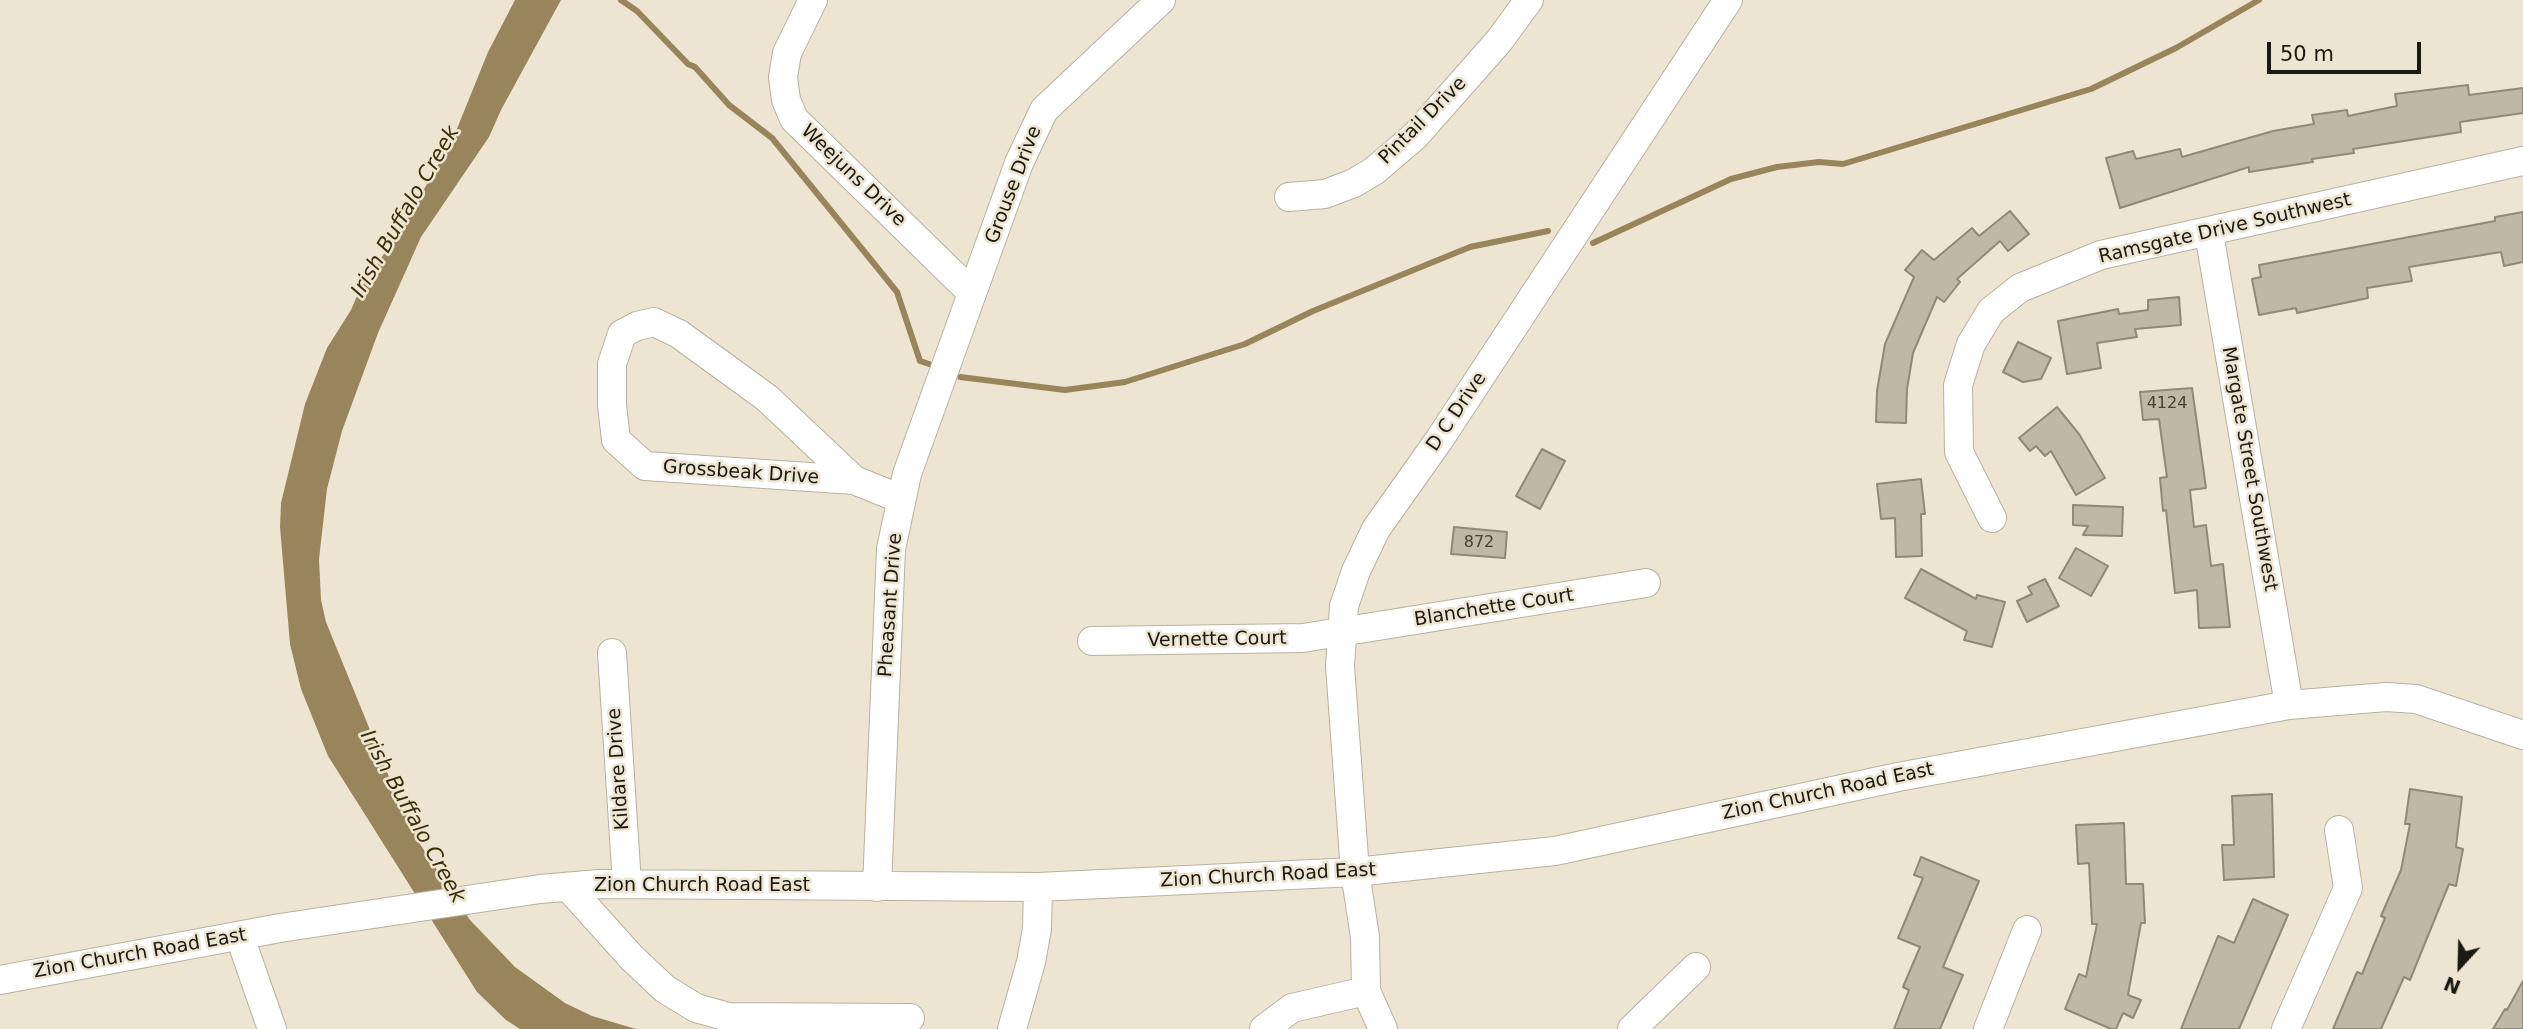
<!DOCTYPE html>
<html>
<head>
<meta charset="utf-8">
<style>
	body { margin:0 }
	#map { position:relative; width:2523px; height:1029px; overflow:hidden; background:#ede5d2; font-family:"DejaVu Sans",sans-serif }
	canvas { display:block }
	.north { position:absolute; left:2425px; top:931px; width:70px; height:70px; -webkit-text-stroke:5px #ede5d2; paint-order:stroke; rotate:202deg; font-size:19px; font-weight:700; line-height:28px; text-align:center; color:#1c1912 }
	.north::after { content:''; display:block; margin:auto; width:24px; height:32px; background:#1c1912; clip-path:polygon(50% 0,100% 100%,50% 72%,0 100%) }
	.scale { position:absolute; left:2267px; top:42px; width:154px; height:32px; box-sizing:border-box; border:4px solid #1c1912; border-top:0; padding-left:9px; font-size:21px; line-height:24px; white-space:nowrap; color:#1c1912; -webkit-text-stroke:5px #ede5d2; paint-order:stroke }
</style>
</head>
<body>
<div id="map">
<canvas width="2523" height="1029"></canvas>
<div class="north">N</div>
<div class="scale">50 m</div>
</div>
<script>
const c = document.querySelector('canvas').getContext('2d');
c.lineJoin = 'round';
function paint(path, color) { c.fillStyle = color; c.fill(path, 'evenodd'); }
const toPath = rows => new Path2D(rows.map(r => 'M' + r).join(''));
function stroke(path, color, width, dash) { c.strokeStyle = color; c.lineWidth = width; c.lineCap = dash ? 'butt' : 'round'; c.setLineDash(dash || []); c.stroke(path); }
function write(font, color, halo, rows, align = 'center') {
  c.font = font + ' "DejaVu Sans",sans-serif'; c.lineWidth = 5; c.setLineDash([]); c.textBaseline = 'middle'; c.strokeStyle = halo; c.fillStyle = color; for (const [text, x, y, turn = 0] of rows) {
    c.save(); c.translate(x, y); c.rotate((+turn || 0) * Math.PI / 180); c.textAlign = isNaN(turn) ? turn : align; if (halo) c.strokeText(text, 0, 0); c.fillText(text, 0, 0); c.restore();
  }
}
const water = toPath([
	[515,0,561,0,501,110,489,137,421,237,378,333,342,431,327,489,319,559,321,600,326,622,394,789,420,844,470,920,515,967,565,1003,592,1016,636,1029,520,1029,506,1020,477,992,328,756,301,689,290,644,280,527,281,503,305,404,327,348,351,310,360,289,399,232,452,141,488,52]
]);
const stream = toPath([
	[621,0,637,11,688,64,695,67,729,105,772,138,897,292,920,361,929,364],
	[1593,243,1731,179,1777,167,1819,162,1843,164,2091,89,2176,48,2259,0],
	[960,377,1065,390,1125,382,1245,344,1313,311,1470,247,1548,231]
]);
const building = toPath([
	[2468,85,2469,95,2523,88,2523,113,2460,122,2461,132,2353,149,2354,153,2312,159,2313,162,2249,172,2249,167,2120,208,2106,158,2133,151,2136,159,2180,149,2182,157,2273,131,2314,124,2312,115,2347,110,2348,116,2397,106,2395,94,2468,85],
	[2010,211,2029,234,2008,251,2000,241,1957,279,1960,282,1944,302,1937,297,1913,353,1907,389,1906,423,1876,422,1877,391,1885,344,1914,277,1905,270,1922,250,1934,260,1972,228,1979,236,2010,211],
	[2523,212,2523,262,2504,266,2501,252,2409,267,2412,281,2367,288,2368,298,2297,313,2296,308,2259,315,2252,279,2261,277,2259,265,2495,221,2495,217,2523,212],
	[2179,297,2181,325,2135,329,2137,337,2097,343,2101,368,2067,374,2058,321,2118,309,2119,314,2148,310,2148,300,2179,297],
	[2018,342,2051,358,2041,379,2023,382,2003,372,2018,342],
	[2192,388,2206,488,2190,490,2194,527,2206,525,2211,566,2223,564,2230,627,2199,628,2197,590,2175,593,2166,510,2163,511,2160,478,2167,477,2159,419,2143,420,2140,392,2192,388],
	[2057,407,2079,434,2105,478,2076,495,2051,451,2045,456,2036,446,2030,451,2019,438,2057,407],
	[1542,449,1565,461,1540,509,1516,496,1542,449],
	[1921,479,1925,514,1921,514,1922,556,1896,557,1895,518,1881,519,1877,484,1921,479],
	[2073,505,2123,507,2122,536,2083,535,2088,526,2073,525,2073,505],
	[1454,527,1507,532,1505,558,1451,554,1454,527],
	[2076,548,2108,566,2091,596,2059,578,2076,548],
	[1921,569,1976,599,1977,595,2005,602,1992,647,1964,640,1967,631,1905,598,1921,569],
	[2045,579,2059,606,2027,622,2017,601,2032,594,2028,587,2045,579],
	[2410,789,2462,797,2456,847,2463,849,2456,886,2449,884,2410,980,2404,977,2381,1029,2333,1029,2357,972,2362,974,2385,918,2381,916,2401,870,2410,824,2405,824,2410,789],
	[2272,794,2274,877,2224,880,2222,845,2234,845,2232,796,2272,794],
	[2124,823,2126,884,2143,884,2145,923,2141,923,2128,995,2141,1000,2133,1018,2123,1013,2116,1029,2111,1029,2065,1009,2079,974,2086,977,2097,924,2092,924,2089,863,2078,864,2076,825,2124,823],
	[1921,857,1979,881,1943,967,1963,975,1940,1029,1894,1029,1909,990,1903,987,1920,947,1898,938,1923,878,1914,875,1921,857],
	[2253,899,2288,915,2239,1029,2181,1029,2218,936,2234,943,2253,899],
	[2523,981,2523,1029,2493,1029,2505,1009,2507,1010,2523,981]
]);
const minor = toPath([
	[813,0,787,53,783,77,786,100,794,119,972,293],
	[1289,197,1325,194,1354,183,1374,171,1415,136,1499,41,1529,0],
	[2209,233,2289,705],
	[854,480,767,398,679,334,654,322,637,326,622,334,612,364,612,405,616,440,645,466,854,480,901,499],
	[1992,518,1959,452,1958,385,1971,344,1991,311,2020,288,2101,255,2523,161],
	[1092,641,1303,638,1646,583],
	[612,653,627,884],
	[877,887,891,549,907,474,1019,163,1044,110,1161,0],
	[569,888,632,958,665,989,696,1008,728,1017,910,1018],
	[240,937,272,1029],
	[0,980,280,928,540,889,599,884,1038,887,1355,872,1555,851,1898,777,2289,705,2386,697,2416,699,2523,735],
	[1012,1029,1031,962,1037,929,1038,887],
	[1264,1029,1292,1008,1366,991],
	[1383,1029,1366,991,1365,937,1355,872,1340,666,1344,606,1356,571,1376,529,1439,440,1728,0],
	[1632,1029,1696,967],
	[1988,1029,2027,930],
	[2286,1029,2348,888,2339,830]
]);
const numberNames = [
	["4124",2167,404],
	["872",1479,543]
];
const streetNames = [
	["Pintail Drive",1423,121,-45],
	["Weejuns Drive",853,176,44],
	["Grouse Drive",1014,185,-69],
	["Ramsgate Drive Southwest",2225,229,-13],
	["D C Drive",1457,412,-56],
	["Margate Street Southwest",2249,469,80],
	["Grossbeak Drive",741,473,4],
	["Pheasant Drive",891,605,-86],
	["Blanchette Court",1494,608,-9],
	["Vernette Court",1217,640,-1],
	["Kildare Drive",619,769,-94],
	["Zion Church Road East",1828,792,-12],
	["Zion Church Road East",1268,876,-3],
	["Zion Church Road East",702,886],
	["Zion Church Road East",140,954,-10]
];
const waterNames = [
	["Irish Buffalo Creek",406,212,-60],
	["Irish Buffalo Creek",412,817,61]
];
paint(water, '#99855b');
stroke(stream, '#99855b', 6);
paint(building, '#c0b8a7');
stroke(building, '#908978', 2);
stroke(minor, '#b9b1a0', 30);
stroke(minor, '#fff', 28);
write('16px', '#454137', null, numberNames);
write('19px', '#1c1912', '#ede5d2', streetNames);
write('italic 21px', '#3c2e08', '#ede5d2', waterNames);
</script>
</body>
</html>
